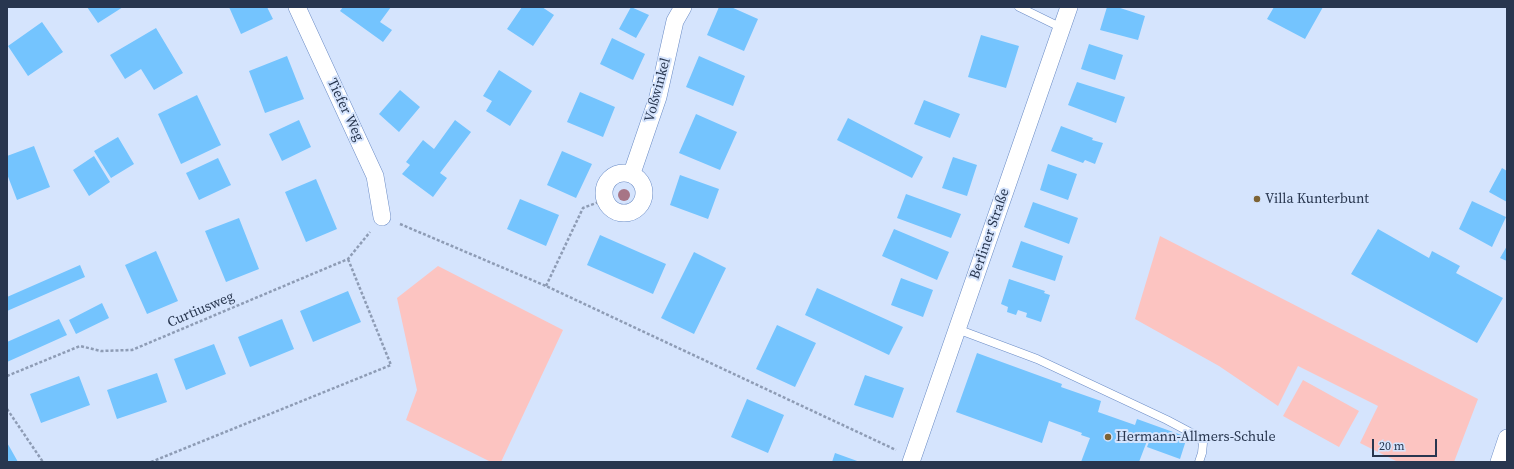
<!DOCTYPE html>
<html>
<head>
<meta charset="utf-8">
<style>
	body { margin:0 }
	#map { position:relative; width:1514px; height:469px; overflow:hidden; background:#d5e4fd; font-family:"Source Serif 4",serif }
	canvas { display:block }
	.frame { position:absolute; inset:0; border:8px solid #28364f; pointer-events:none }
	.scale { position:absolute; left:1372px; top:439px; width:65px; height:18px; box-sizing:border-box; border:2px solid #28364f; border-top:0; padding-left:5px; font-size:12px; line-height:14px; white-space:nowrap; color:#28364f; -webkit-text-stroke:3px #d5e4fd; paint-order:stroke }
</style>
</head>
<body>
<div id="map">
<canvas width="1514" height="469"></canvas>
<div class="frame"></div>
<div class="scale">20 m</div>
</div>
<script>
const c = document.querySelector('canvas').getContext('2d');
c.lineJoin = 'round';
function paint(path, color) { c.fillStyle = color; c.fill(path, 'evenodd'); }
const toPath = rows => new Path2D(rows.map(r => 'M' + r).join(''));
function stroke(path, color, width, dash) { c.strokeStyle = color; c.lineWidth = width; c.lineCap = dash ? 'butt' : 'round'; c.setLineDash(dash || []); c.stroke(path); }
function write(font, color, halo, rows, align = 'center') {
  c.font = font + ' "Source Serif 4",serif'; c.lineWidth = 4; c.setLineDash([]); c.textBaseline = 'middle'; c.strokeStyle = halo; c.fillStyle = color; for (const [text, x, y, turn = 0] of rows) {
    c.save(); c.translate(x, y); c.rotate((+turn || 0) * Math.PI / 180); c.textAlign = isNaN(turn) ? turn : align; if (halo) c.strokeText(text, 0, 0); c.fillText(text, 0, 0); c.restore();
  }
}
const green = toPath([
	[1160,236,1478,399,1454,462,1398,462,1360,443,1378,406,1298,366,1278,406,1219,366,1135,319],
	[438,266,563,330,501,462,491,462,406,420,417,390,397,298],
	[1303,380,1359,411,1339,447,1283,416]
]);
const building = toPath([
	[87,7,123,7,98,23],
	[229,7,267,7,273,19,241,34],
	[343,7,391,7,380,22,392,30,383,42,340,11],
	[522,7,542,7,554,15,533,46,507,29],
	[631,7,649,15,636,38,619,29],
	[719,7,731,7,758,19,744,51,707,35],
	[1107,7,1117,7,1145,16,1138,40,1100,30],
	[1274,7,1323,7,1305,39,1267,19],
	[42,22,63,52,28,76,8,46],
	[156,28,183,73,154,90,141,69,125,79,110,55],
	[981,35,1019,46,1006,88,968,77],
	[612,38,645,54,633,80,600,64],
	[1089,44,1123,55,1115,80,1081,69],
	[287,56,304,99,265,113,249,71],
	[699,56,745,76,733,106,686,87],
	[499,70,532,91,510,126,486,111,492,101,483,96],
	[1077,82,1125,97,1116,123,1068,105],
	[400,90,420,107,399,132,379,114],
	[580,92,615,107,603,137,567,122],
	[197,95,221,145,181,164,158,114],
	[924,100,960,114,950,138,914,124],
	[696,114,737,132,720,170,679,153],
	[848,118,923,157,912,178,837,140],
	[299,120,311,147,282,161,269,134],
	[455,120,471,132,440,173,447,178,433,197,402,174,410,165,406,162,423,140,434,149],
	[1061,126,1093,138,1092,140,1103,143,1095,164,1085,160,1083,163,1051,151],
	[118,137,134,164,111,178,94,151],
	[34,146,50,187,17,200,7,174,7,156],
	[562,151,592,164,576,198,547,185],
	[94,156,110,182,89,196,73,170],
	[953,157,977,165,967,196,942,188],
	[218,158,231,185,199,200,186,173],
	[1048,164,1077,174,1068,200,1040,190],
	[1502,168,1507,171,1507,202,1489,192],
	[680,175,719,189,708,219,670,205],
	[316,179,337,229,306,242,285,192],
	[906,194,961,214,951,238,897,218],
	[520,199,559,215,546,246,507,229],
	[1472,201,1506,217,1492,247,1459,229],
	[1033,202,1078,218,1069,244,1024,227],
	[239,218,259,269,226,282,205,231],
	[894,229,949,252,937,280,882,256],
	[1378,229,1429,258,1432,251,1460,266,1456,273,1503,298,1477,343,1351,274],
	[600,235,666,264,653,294,587,265],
	[1021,241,1063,256,1055,281,1012,267],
	[1507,246,1507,261,1500,258],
	[156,251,178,301,147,314,125,265],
	[694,252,726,268,694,334,661,318],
	[80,265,85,277,7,311,7,297],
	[901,278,933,290,923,317,891,305],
	[1009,279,1045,291,1044,293,1050,295,1041,322,1026,317,1027,313,1018,310,1016,315,1007,312,1008,307,1001,304],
	[817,288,903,327,889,355,805,315],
	[348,291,361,322,313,342,300,311],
	[102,303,109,318,76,334,69,320],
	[59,319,67,335,7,362,7,342],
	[282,319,294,349,250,367,238,337],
	[777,325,816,343,795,387,756,369],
	[214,344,226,374,186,390,174,359],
	[977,353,1062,384,1061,387,1101,401,1098,412,1135,425,1137,419,1187,437,1180,459,1147,447,1149,442,1147,441,1139,462,1081,462,1090,438,1081,435,1082,433,1049,421,1042,443,956,412],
	[157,373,167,402,117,419,107,390],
	[865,375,904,388,893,418,854,405],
	[79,376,90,405,41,423,30,394],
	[747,399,784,415,768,453,731,437],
	[7,443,9,446,18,462,7,462],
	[835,453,860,462,832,462]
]);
const path = toPath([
	[400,224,546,286,896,450],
	[546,286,583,208,604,200],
	[7,376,80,346,101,351,132,350,348,259,370,232],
	[7,409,43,462],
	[151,462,391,365,348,259]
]);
const service = toPath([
	[1019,7,1062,28],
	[957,329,1037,359,1167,420,1199,437,1203,443,1202,453,1199,462]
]);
const minor = toPath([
	[297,7,375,176,382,217],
	'604 193a20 20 0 1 1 40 0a20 20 0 1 1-40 0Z',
	[632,173,658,97,675,21,683,7],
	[911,462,1069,7],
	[1499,462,1507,438]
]);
const trees = [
	[624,195]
];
const markers = [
	[1257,199,4,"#7d6335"],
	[1108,437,4,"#7d6335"]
];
const streetNames = [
	["Voßwinkel",658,90,-75],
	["Tiefer Weg",345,110,65],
	["Berliner Straße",990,234,-71],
	["Curtiusweg",201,310,-23]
];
const poiNames = [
	["Villa Kunterbunt",1265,199],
	["Hermann-Allmers-Schule",1116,437]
];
paint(green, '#fcc4c1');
paint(building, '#74c4fe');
stroke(service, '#6a8bc5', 9);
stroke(minor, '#6a8bc5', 18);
stroke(path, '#8e9cb5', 2.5, [3, 2]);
stroke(service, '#fff', 8);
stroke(minor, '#fff', 17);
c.fillStyle = '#a77586';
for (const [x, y] of trees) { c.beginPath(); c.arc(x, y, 6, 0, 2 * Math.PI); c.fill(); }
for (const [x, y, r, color] of markers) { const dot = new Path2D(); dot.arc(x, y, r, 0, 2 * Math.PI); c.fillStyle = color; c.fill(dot); stroke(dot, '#d5e4fd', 1.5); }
write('14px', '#28364f', '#d5e4fd', streetNames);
write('14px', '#28364f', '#d5e4fd', poiNames, 'left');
</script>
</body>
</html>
